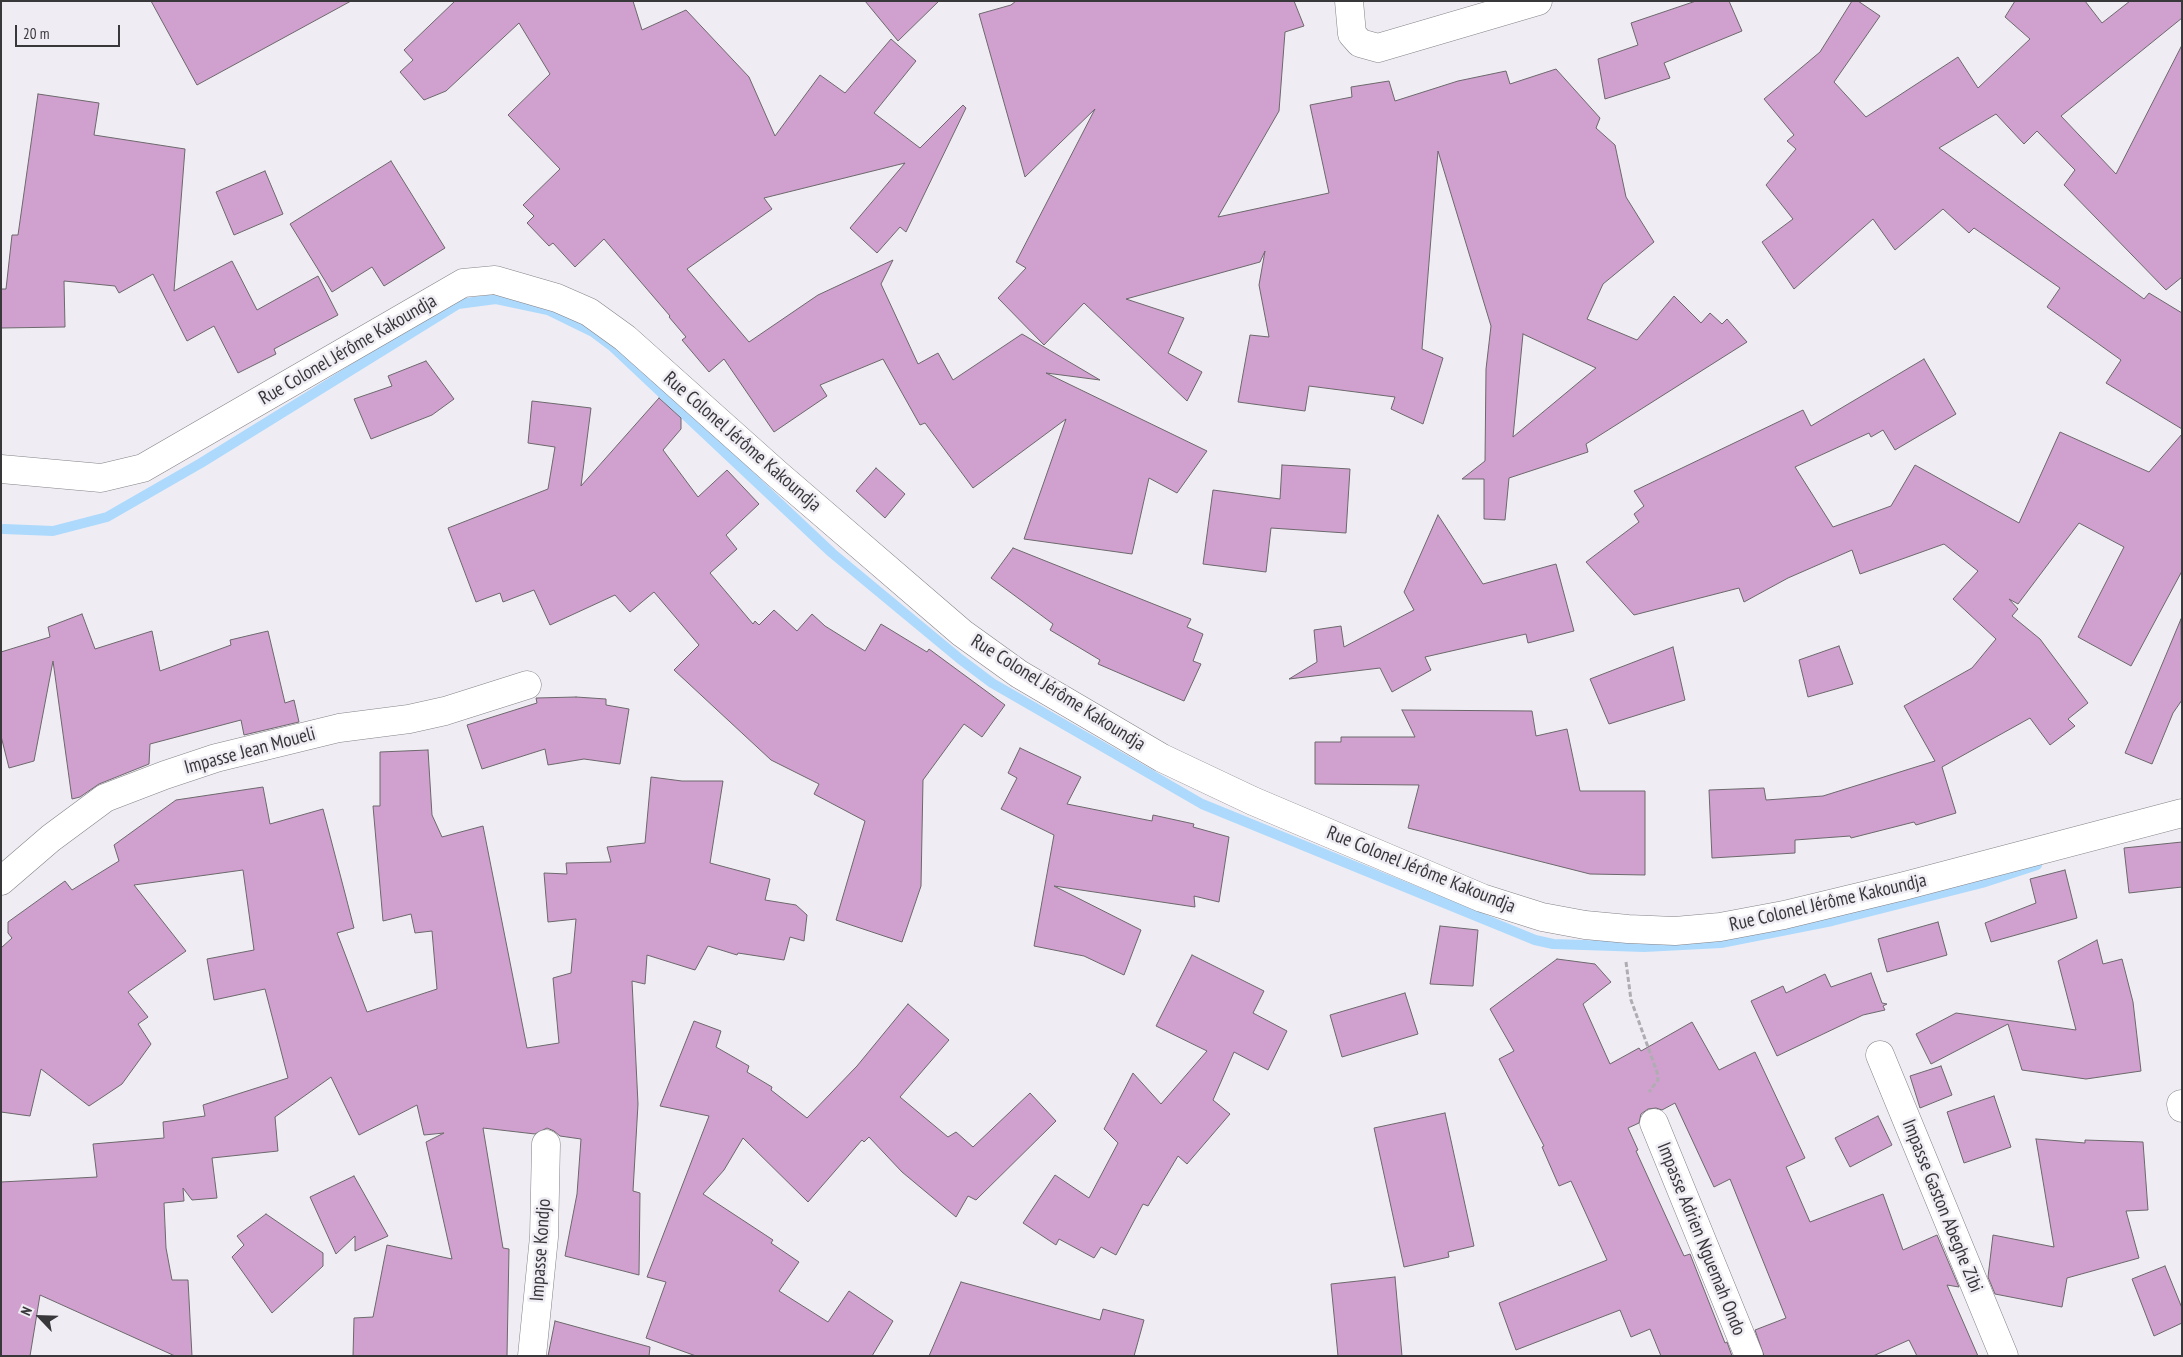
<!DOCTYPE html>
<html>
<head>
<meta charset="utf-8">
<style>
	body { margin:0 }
	#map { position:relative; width:2183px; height:1357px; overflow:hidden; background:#efedf3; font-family:"PT Sans Narrow",sans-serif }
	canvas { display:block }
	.frame { position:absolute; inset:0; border:2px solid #38373a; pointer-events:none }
	.north { position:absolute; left:15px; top:1292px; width:50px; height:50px; -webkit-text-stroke:4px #efedf3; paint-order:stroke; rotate:294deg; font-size:14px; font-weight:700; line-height:20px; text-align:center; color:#38373a }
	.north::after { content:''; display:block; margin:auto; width:18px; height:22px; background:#38373a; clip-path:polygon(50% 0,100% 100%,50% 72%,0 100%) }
	.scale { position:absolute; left:15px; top:25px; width:105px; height:22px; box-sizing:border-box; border:2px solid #38373a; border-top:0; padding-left:6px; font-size:15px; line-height:18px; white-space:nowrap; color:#38373a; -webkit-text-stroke:4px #efedf3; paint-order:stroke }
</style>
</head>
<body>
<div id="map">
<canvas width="2183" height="1357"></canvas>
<div class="frame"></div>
<div class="north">N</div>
<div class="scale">20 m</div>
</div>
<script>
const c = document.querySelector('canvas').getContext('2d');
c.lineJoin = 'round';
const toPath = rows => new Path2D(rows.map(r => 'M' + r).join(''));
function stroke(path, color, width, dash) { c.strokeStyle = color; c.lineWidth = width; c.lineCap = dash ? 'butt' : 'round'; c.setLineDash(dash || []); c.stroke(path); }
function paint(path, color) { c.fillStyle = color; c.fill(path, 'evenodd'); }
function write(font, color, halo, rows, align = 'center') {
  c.font = font + ' "PT Sans Narrow",sans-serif'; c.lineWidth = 5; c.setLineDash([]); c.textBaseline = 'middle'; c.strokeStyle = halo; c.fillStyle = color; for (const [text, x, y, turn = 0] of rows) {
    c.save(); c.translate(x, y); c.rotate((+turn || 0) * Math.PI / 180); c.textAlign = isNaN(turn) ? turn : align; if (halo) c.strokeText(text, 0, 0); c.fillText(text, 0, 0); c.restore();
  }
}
const stream = toPath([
	[4,529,53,531,107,517,201,463,458,304,496,299,548,310,593,332,613,347,832,553,960,659,992,683,1202,804,1535,940,1553,944,1644,947,1721,943,1832,921,1982,883,2037,865]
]);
const building = toPath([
	[151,1,351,1,197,85,151,1],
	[455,1,633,1,642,30,686,10,749,77,775,136,820,75,845,93,891,39,916,61,874,113,920,148,963,105,966,108,906,232,900,227,877,253,850,228,905,163,764,198,772,209,687,269,749,342,818,295,893,260,881,284,918,364,938,353,953,380,1022,334,1100,380,1046,373,1207,451,1177,493,1149,478,1132,554,1024,539,1066,419,973,488,925,423,920,425,883,359,820,385,827,396,774,432,724,359,709,372,682,340,686,337,669,317,670,316,604,239,575,267,553,243,549,246,527,223,534,216,523,205,560,169,508,115,550,74,519,23,446,91,424,100,400,72,413,60,404,50,455,1],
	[865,1,939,1,898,41,865,1],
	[1016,1,1294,1,1304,26,1285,32,1279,111,1218,217,1329,193,1310,105,1352,97,1351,87,1389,81,1395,101,1458,81,1506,71,1510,84,1556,69,1600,118,1596,128,1615,145,1626,197,1654,242,1603,284,1587,319,1637,340,1674,296,1701,323,1710,313,1722,324,1727,319,1747,342,1586,444,1588,452,1509,478,1505,520,1484,519,1484,479,1462,479,1485,461,1486,369,1491,326,1438,151,1422,349,1443,358,1423,424,1391,409,1395,397,1309,386,1305,411,1238,402,1250,335,1269,337,1259,285,1265,251,1260,262,1126,299,1184,318,1168,353,1202,372,1187,401,1084,303,1044,345,998,298,1026,268,1016,262,1095,109,1025,177,979,14,1011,5,1016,1],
	[1523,334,1596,368,1513,437,1523,334],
	[1696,1,1729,1,1742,31,1664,63,1670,78,1605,99,1598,59,1638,45,1631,23,1696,1],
	[1852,1,1858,1,1880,16,1834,82,1866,117,1958,57,1978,88,2030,39,2005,17,2015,1,2085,1,2102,23,2130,1,2182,1,2182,18,2061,116,2116,174,2182,45,2182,277,2166,290,2064,185,2075,170,2037,131,2024,144,1996,114,1939,148,2144,299,2149,293,2182,313,2182,429,2106,383,2121,360,2047,307,2060,288,1974,228,1969,233,1943,209,1895,250,1873,219,1794,289,1762,242,1793,219,1766,185,1796,149,1787,141,1794,135,1764,99,1820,52,1852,1],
	[38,94,99,103,94,135,185,149,174,291,232,261,257,310,318,276,338,315,274,349,276,354,238,373,214,326,187,341,153,274,119,293,115,286,64,281,65,327,1,328,1,289,6,289,12,235,18,235,38,94],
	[391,161,445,248,384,286,372,267,332,292,290,224,391,161],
	[265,171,283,214,234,235,216,192,265,171],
	[1924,359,1956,414,1895,450,1883,430,1871,437,1869,433,1795,467,1833,527,1891,506,1915,465,2019,523,2060,432,2149,472,2182,434,2182,571,2131,666,2078,637,2124,547,2079,523,2018,604,2009,599,2018,609,2012,616,2040,639,2088,703,2068,719,2075,726,2050,745,2030,718,1942,767,1956,813,1916,825,1914,822,1851,838,1850,836,1795,840,1795,853,1712,858,1709,790,1764,788,1766,800,1823,796,1935,761,1904,706,1972,668,1996,639,1953,599,1978,571,1944,544,1860,574,1852,550,1788,578,1744,602,1739,588,1634,615,1586,562,1639,522,1634,514,1644,506,1634,491,1803,410,1811,426,1924,359],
	[426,361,454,399,432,415,371,439,354,399,392,386,388,376,426,361],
	[659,398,681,418,681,429,663,450,698,497,727,470,759,504,726,535,737,549,710,573,753,624,755,621,759,625,774,610,797,631,812,614,825,626,865,651,881,624,927,652,929,649,1005,705,982,737,964,724,923,780,921,886,902,942,836,920,865,821,814,794,819,784,771,760,674,670,699,645,654,592,630,612,615,595,550,625,534,590,503,602,500,593,476,602,448,528,548,489,555,447,528,443,532,401,591,408,581,486,659,398],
	[1282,465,1350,469,1346,533,1271,528,1266,572,1203,564,1213,490,1280,499,1282,465],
	[876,468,905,494,885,518,856,491,876,468],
	[1438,515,1483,584,1556,564,1574,631,1528,643,1526,634,1425,657,1431,670,1392,692,1380,668,1289,679,1317,662,1314,630,1341,626,1344,647,1414,610,1404,592,1438,515],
	[1013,548,1191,619,1187,627,1203,634,1193,661,1201,664,1184,701,1098,664,1100,660,1050,630,1053,624,991,578,1013,548],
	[82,614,95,649,152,631,160,671,231,645,230,640,268,631,285,703,294,700,299,722,244,735,241,720,150,744,149,764,99,784,80,797,72,799,53,661,34,761,9,768,1,736,1,652,50,637,48,627,82,614],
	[2181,619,2182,700,2173,713,2152,764,2125,753,2181,619],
	[1839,646,1853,684,1808,697,1799,660,1839,646],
	[1673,647,1685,700,1609,724,1590,679,1673,647],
	[576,697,606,699,606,705,629,709,620,764,584,759,548,765,545,749,482,769,467,725,537,703,536,698,576,697],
	[1402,710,1532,711,1536,736,1567,729,1580,791,1645,791,1645,875,1590,874,1408,828,1419,785,1315,784,1315,742,1341,742,1341,737,1415,737,1402,710],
	[1020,748,1081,777,1067,804,1152,821,1153,815,1194,824,1193,827,1229,837,1219,902,1194,896,1195,907,1054,886,1141,930,1124,975,1084,956,1034,946,1054,835,1001,809,1017,778,1008,773,1020,748],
	[428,750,432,815,442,837,483,826,527,1048,559,1043,553,978,571,973,576,919,548,922,544,873,567,874,566,863,611,862,607,847,645,843,651,777,682,781,723,781,710,863,770,879,765,900,796,905,807,915,804,941,790,937,784,960,738,953,737,955,708,946,695,970,647,955,645,984,632,981,638,1104,633,1191,640,1193,639,1275,565,1256,577,1194,581,1139,560,1136,554,1131,547,1128,535,1134,483,1128,503,1248,509,1249,507,1356,353,1356,354,1318,373,1317,387,1245,452,1259,426,1142,444,1133,424,1135,417,1105,359,1135,331,1077,275,1117,278,1151,212,1158,217,1198,192,1200,183,1188,184,1201,164,1203,166,1248,172,1280,188,1280,192,1356,175,1356,40,1295,30,1356,1,1356,1,1182,97,1177,93,1144,164,1138,163,1122,205,1116,203,1105,288,1078,265,989,214,1000,207,959,254,950,243,870,134,885,186,951,128,992,148,1017,138,1024,151,1044,122,1084,89,1106,41,1069,30,1116,1,1112,1,948,12,938,8,933,8,922,65,881,72,890,119,861,114,845,176,800,263,787,270,824,323,809,354,928,337,933,367,1012,437,989,432,931,415,933,411,914,383,921,373,806,380,806,380,752,428,750],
	[2182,842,2182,887,2129,893,2124,848,2182,842],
	[2065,870,2077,918,1991,942,1985,923,2036,903,2030,879,2065,870],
	[1938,922,1947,955,1887,972,1878,939,1938,922],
	[1440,926,1478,930,1473,986,1430,984,1440,926],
	[2097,940,2103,964,2122,959,2133,1002,2141,1071,2086,1079,2022,1070,2008,1024,1931,1064,1916,1034,1956,1013,2076,1030,2058,961,2097,940],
	[1192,955,1264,991,1253,1013,1287,1031,1268,1070,1234,1052,1213,1100,1230,1114,1187,1164,1178,1156,1148,1206,1143,1204,1116,1255,1101,1247,1094,1258,1059,1239,1056,1245,1023,1223,1055,1175,1089,1198,1118,1143,1104,1129,1133,1073,1161,1104,1207,1051,1156,1026,1192,955],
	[1557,959,1595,964,1611,982,1583,1004,1610,1064,1639,1048,1641,1051,1692,1022,1719,1070,1755,1052,1805,1158,1786,1167,1810,1222,1883,1194,1903,1250,1937,1235,1959,1287,1947,1285,1978,1356,1917,1356,1909,1340,1873,1356,1764,1356,1755,1330,1786,1318,1730,1179,1714,1187,1675,1103,1662,1110,1656,1108,1648,1109,1641,1114,1639,1123,1628,1128,1638,1150,1636,1151,1684,1256,1690,1254,1725,1343,1727,1342,1732,1356,1661,1356,1650,1329,1631,1337,1620,1310,1516,1350,1499,1303,1607,1260,1571,1181,1559,1186,1542,1147,1544,1146,1499,1059,1514,1051,1490,1009,1557,959],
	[1871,973,1882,1003,1887,1004,1883,1006,1885,1010,1863,1015,1777,1056,1751,1001,1783,986,1786,993,1825,974,1831,987,1871,973],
	[1405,993,1418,1034,1342,1057,1330,1015,1405,993],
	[908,1004,949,1040,900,1097,948,1137,956,1132,973,1147,1030,1093,1056,1121,976,1200,968,1196,956,1217,902,1172,869,1137,864,1142,862,1140,808,1202,743,1138,724,1170,703,1194,773,1240,771,1243,799,1262,779,1291,828,1322,849,1291,893,1321,872,1356,696,1356,646,1338,666,1282,647,1277,709,1116,660,1106,694,1021,721,1031,716,1047,749,1066,747,1072,772,1087,771,1090,807,1118,857,1066,908,1004],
	[1941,1066,1952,1095,1920,1108,1910,1076,1941,1066],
	[1994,1096,2011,1147,1964,1163,1947,1112,1994,1096],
	[1445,1113,1474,1246,1448,1252,1449,1257,1404,1267,1374,1128,1445,1113],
	[1878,1116,1892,1145,1850,1167,1835,1138,1878,1116],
	[2036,1139,2085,1143,2085,1140,2143,1142,2148,1210,2126,1211,2139,1258,2067,1278,2062,1307,1995,1294,1988,1277,1993,1235,2054,1247,2036,1139],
	[354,1176,388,1236,355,1251,355,1236,336,1254,310,1197,354,1176],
	[266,1214,323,1253,323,1266,272,1313,232,1257,244,1245,237,1236,266,1214],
	[2165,1266,2182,1308,2182,1323,2154,1336,2132,1279,2165,1266],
	[1395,1277,1402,1356,1338,1356,1331,1284,1395,1277],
	[961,1282,1100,1320,1103,1309,1144,1320,1134,1356,929,1356,961,1282],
	[555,1321,650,1347,649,1356,548,1356,555,1321]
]);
const path = toPath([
	[1626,962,1631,1000,1657,1072,1658,1080,1649,1092]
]);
const minor = toPath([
	[1349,1,1352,34,1360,43,1378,48,1538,1],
	[1,469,101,478,143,468,463,283,495,280,557,298,589,312,625,338,776,473,962,633,1019,674,1162,758,1253,801,1482,898,1542,917,1585,925,1628,929,1675,931,1720,927,1784,915,1904,886,2182,813],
	[1,881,51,838,105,798,165,775,216,758,339,728,409,719,445,711,527,685],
	[1880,1055,2004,1356],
	[2181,1104,2182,1108],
	[1654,1123,1749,1356],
	[532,1356,544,1237,546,1144]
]);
const streetNames = [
	["Rue Colonel Jérôme Kakoundja",348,350,-30],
	["Rue Colonel Jérôme Kakoundja",742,442,41],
	["Rue Colonel Jérôme Kakoundja",1058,693,32],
	["Impasse Jean Moueli",250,751,-15],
	["Rue Colonel Jérôme Kakoundja",1421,870,22],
	["Rue Colonel Jérôme Kakoundja",1828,903,-13],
	["Impasse Gaston Abeghe Zibi",1942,1206,68],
	["Impasse Adrien Nguemah Ondo",1701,1239,68],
	["Impasse Kondjo",541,1250,-86]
];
stroke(stream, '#add9fc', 10);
paint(building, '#d0a0ce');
stroke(building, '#6c686c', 1);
stroke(minor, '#848287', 29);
stroke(path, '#afadb2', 3, [5, 2.5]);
stroke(minor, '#fff', 28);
write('19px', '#38373a', '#efedf3', streetNames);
</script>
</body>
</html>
